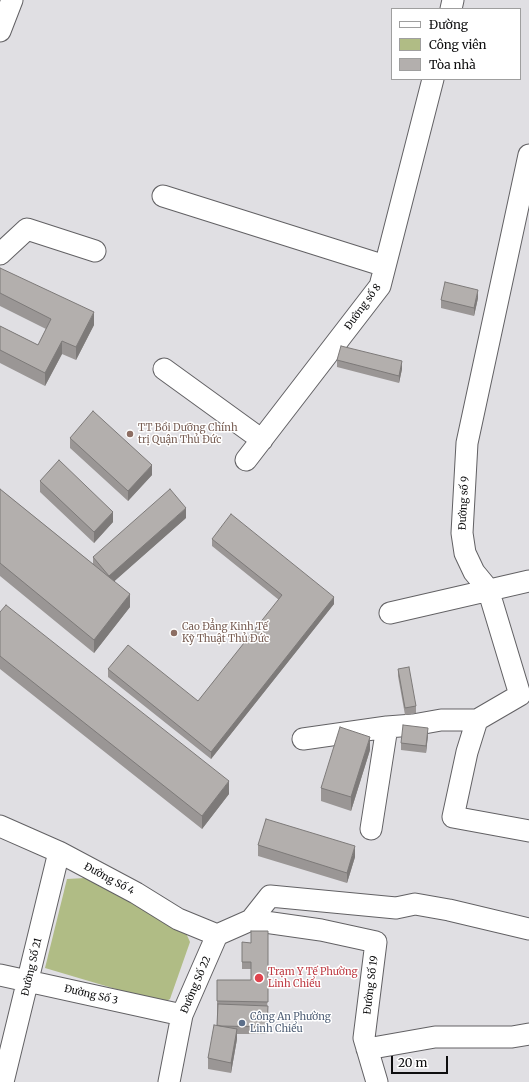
<!DOCTYPE html>
<html>
<head>
<meta charset="utf-8">
<style>
	body { margin:0 }
	#map { position:relative; width:529px; height:1082px; overflow:hidden; background:#e0dfe3; font-family:Merriweather,serif }
	canvas { display:block }
	.legend { position:absolute; left:391px; top:8px; width:130px; height:72px; box-sizing:border-box; background:#fff; border:1px solid #9f9f9f; margin:0; padding:5px 7px; list-style:none; font-size:12px; color:#0e0e0f }
	.legend li { display:flex; align-items:center; gap:8px; height:20px }
	.legend b { width:20px; border:1px solid #9f9f9f }
	.scale { position:absolute; left:391px; top:1056px; width:57px; height:18px; box-sizing:border-box; border:2px solid #0e0e0f; border-top:0; padding-left:5px; font-size:12px; line-height:14px; white-space:nowrap; color:#0e0e0f; -webkit-text-stroke:3px #fff; paint-order:stroke }
</style>
</head>
<body>
<div id="map">
<canvas width="529" height="1082"></canvas>
<ul class="legend">
<li><b style="height:5px;background:#fff"></b>Đường</li>
<li><b style="height:11px;background:#b0bc85"></b>Công viên</li>
<li><b style="height:11px;background:#b3afad"></b>Tòa nhà</li>
</ul>
<div class="scale">20 m</div>
</div>
<script>
const c = document.querySelector('canvas').getContext('2d');
c.lineJoin = 'round';
function paint(path, color) { c.fillStyle = color; c.fill(path, 'evenodd'); }
const toPath = rows => new Path2D(rows.map(r => 'M' + r).join(''));
function stroke(path, color, width, dash) { c.strokeStyle = color; c.lineWidth = width; c.lineCap = dash ? 'butt' : 'round'; c.setLineDash(dash || []); c.stroke(path); }
function write(font, color, halo, rows, align = 'center') {
  c.font = font + ' Merriweather,serif'; c.lineWidth = 3; c.setLineDash([]); c.textBaseline = 'middle'; c.strokeStyle = halo; c.fillStyle = color; for (const [text, x, y, turn = 0] of rows) {
    c.save(); c.translate(x, y); c.rotate((+turn || 0) * Math.PI / 180); c.textAlign = isNaN(turn) ? turn : align; if (halo) c.strokeText(text, 0, 0); c.fillText(text, 0, 0); c.restore();
  }
}
const green = toPath([
	[85,878,176,926,186,933,190,942,170,999,163,1003,45,968,67,879]
]);
const minor = toPath([
	[451,9,453,0],
	[0,31,12,0],
	[529,155,467,443,462,533,465,553,474,572,488,589,520,695,477,720,467,752,453,817,529,831],
	[163,196,385,266],
	[0,254,27,229,95,251],
	[164,369,262,440],
	[246,460,380,286,433,79],
	[390,613,529,581],
	[303,739,387,727,413,725,441,720,477,720],
	[0,826,59,852,136,893,178,919,217,935],
	[371,829,387,727],
	[251,920,321,930,376,942,364,1038,377,1082],
	[217,935,251,920,270,896,396,908,415,904,449,910,529,929],
	[0,975,182,1015],
	[367,1049,435,1037,512,1037,529,1034],
	[3,1082,59,852],
	[169,1082,182,1015,217,935]
]);
const wall = toPath([
	[0,268,94,325,76,360,62,354,45,386,0,363,0,326,38,345,46,329,0,306],
	[478,298,474,316,441,308,441,300],
	[337,360,402,369,399,383,337,367],
	[70,438,152,475,128,501,70,448],
	[40,481,113,522,94,543,40,492],
	[0,489,93,564,93,557,186,518,114,581,130,607,94,653,0,576],
	[212,539,334,604,211,759,108,677,108,669,198,701,279,600,212,546],
	[0,612,229,794,202,829,0,669],
	[398,669,416,706,416,713,405,715,398,676],
	[428,735,426,753,401,750,401,743],
	[370,750,351,811,321,801,321,788],
	[258,845,355,857,347,883,258,856],
	[268,931,267,1034,237,1034,237,1039,231,1073,208,1069,208,1058,217,1025,217,980,251,980,251,969,242,969,242,942,251,943]
]);
const shadedWall = toPath([
	[478,290,478,298,474,316,474,308],
	[94,312,94,325,76,360,76,347],
	[62,341,62,354,45,386,45,373],
	[402,361,402,369,399,383,399,376],
	[152,465,152,475,128,501,128,491],
	[186,508,186,518,109,586,109,576],
	[113,512,113,522,94,543,94,532],
	[130,594,130,607,94,653,94,640],
	[334,597,334,604,211,759,211,752],
	[428,728,428,735,426,753,426,746],
	[370,737,370,750,351,811,351,797],
	[229,781,229,794,202,829,202,816],
	[355,846,355,857,347,883,347,873],
	[237,1029,237,1039,231,1073,231,1063]
]);
const building = toPath([
	[0,268,94,312,76,347,62,341,45,373,0,350,0,326,38,345,51,319,0,293,0,268],
	[445,282,478,290,474,308,441,300,445,282],
	[341,346,402,361,399,376,337,360,341,346],
	[93,411,152,465,128,491,70,438,93,411],
	[59,460,113,512,94,532,40,481,59,460],
	[0,489,130,594,94,640,0,563,0,489],
	[170,489,186,508,109,576,93,557,170,489],
	[231,514,334,597,211,752,108,669,128,645,198,701,282,595,212,539,231,514],
	[6,605,229,781,202,816,0,656,0,612,6,605],
	[409,667,416,706,405,708,398,669,409,667],
	[403,725,428,728,426,746,401,743,403,725],
	[340,727,370,737,351,797,321,788,340,727],
	[266,819,355,846,347,873,258,845,266,819],
	[251,931,268,931,268,1002,217,1001,217,980,251,980,251,962,242,962,242,942,251,943,251,931],
	[218,1004,268,1006,267,1027,221,1026,217,1025,218,1004],
	[214,1025,237,1029,231,1063,208,1058,214,1025]
]);
const markers = [
	[130,434,4,"#8d6e63"],
	[174,633,4,"#8d6e63"],
	[259,978,5,"#e0444e"],
	[242,1023,4,"#5c6f8a"]
];
const streetNames = [
	["Đường số 8",363,307,-54],
	["Đường số 9",464,503,-87],
	["Đường Số 4",109,879,28],
	["Đường Số 21",32,967,-77],
	["Đường Số 22",196,985,-67],
	["Đường Số 19",371,985,-83],
	["Đường Số 3",91,995,13]
];
const educationNames = [
	["TT Bồi Dưỡng Chính",138,428],
	["trị Quận Thủ Đức",138,440],
	["Cao Đẳng Kinh Tế",182,627],
	["Kỹ Thuật Thủ Đức",182,639]
];
const healthNames = [
	["Trạm Y Tế Phường",268,972],
	["Linh Chiểu",268,984]
];
const serviceNames = [
	["Công An Phường",250,1017],
	["Linh Chiểu",250,1029]
];
paint(green, '#b0bc85');
stroke(minor, '#626164', 23);
stroke(minor, '#fff', 21);
paint(wall, '#9a9695');
paint(shadedWall, '#7d7a79');
paint(building, '#b3afad');
stroke(building, '#7d7a79', 1);
for (const [x, y, r, color] of markers) { const dot = new Path2D(); dot.arc(x, y, r, 0, 2 * Math.PI); c.fillStyle = color; c.fill(dot); stroke(dot, '#fff', 1.5); }
write('10px', '#0e0e0f', '#fff', streetNames);
write('10px', '#785e54', '#fff', educationNames, 'left');
write('10px', '#be3a42', '#fff', healthNames, 'left');
write('10px', '#4e5e75', '#fff', serviceNames, 'left');
</script>
</body>
</html>
